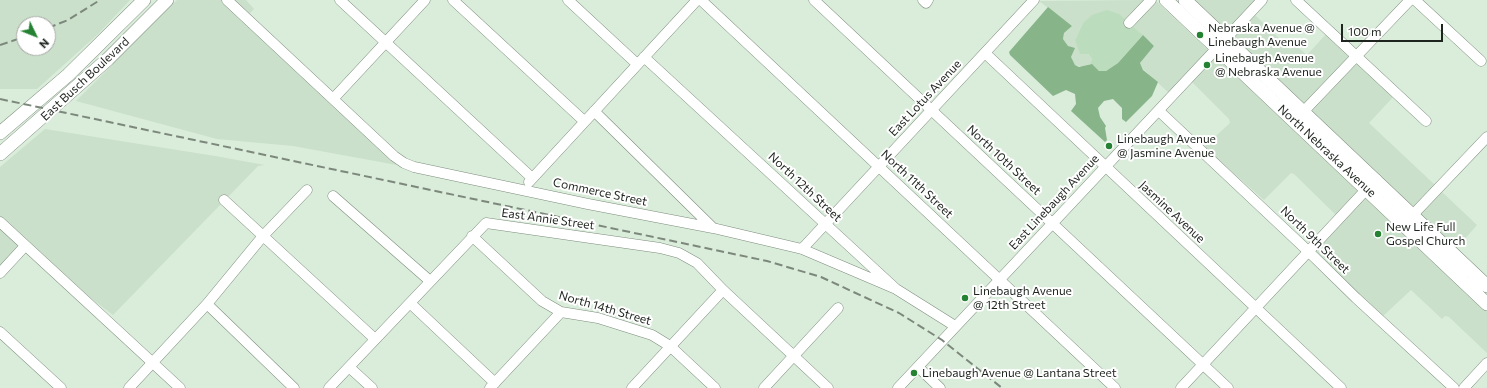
<!DOCTYPE html>
<html>
<head>
<meta charset="utf-8">
<style>
	body { margin:0 }
	#map { position:relative; width:1487px; height:388px; overflow:hidden; background:#daecda; font-family:Commissioner,sans-serif }
	canvas { display:block }
	.north { position:absolute; left:16px; top:16px; width:40px; height:40px; box-sizing:border-box; background:#fff; border:1px solid #a5a7a5; border-radius:50%; rotate:133deg; font-size:11px; font-weight:700; line-height:16px; text-align:center; color:#1e241e }
	.north::after { content:''; display:block; margin:auto; width:14px; height:18px; background:#258232; clip-path:polygon(50% 0,100% 100%,50% 72%,0 100%) }
	.scale { position:absolute; left:1341px; top:24px; width:102px; height:18px; box-sizing:border-box; border:2px solid #1e241e; border-top:0; padding-left:5px; font-size:12px; line-height:14px; white-space:nowrap; color:#1e241e; -webkit-text-stroke:3px #fff; paint-order:stroke }
</style>
</head>
<body>
<div id="map">
<canvas width="1487" height="388"></canvas>
<div class="north">N</div>
<div class="scale">100 m</div>
</div>
<script>
const c = document.querySelector('canvas').getContext('2d');
c.lineJoin = 'round';
function paint(path, color) { c.fillStyle = color; c.fill(path, 'evenodd'); }
const toPath = rows => new Path2D(rows.map(r => 'M' + r).join(''));
function stroke(path, color, width, dash) { c.strokeStyle = color; c.lineWidth = width; c.lineCap = dash ? 'butt' : 'round'; c.setLineDash(dash || []); c.stroke(path); }
function write(font, color, halo, rows, align = 'center') {
  c.font = font + ' Commissioner,sans-serif'; c.lineWidth = 4; c.setLineDash([]); c.textBaseline = 'middle'; c.strokeStyle = halo; c.fillStyle = color; for (const [text, x, y, turn = 0] of rows) {
    c.save(); c.translate(x, y); c.rotate((+turn || 0) * Math.PI / 180); c.textAlign = isNaN(turn) ? turn : align; if (halo) c.strokeText(text, 0, 0); c.fillText(text, 0, 0); c.restore();
  }
}
const built = toPath([
	[0,0,130,0,98,34,37,89,0,89],
	[24,24,48,24,48,48,24,48],
	[177,0,222,0,397,165,293,146,217,139,76,101],
	[232,0,246,0,254,9,248,15],
	[1145,0,1126,20,1083,23,1075,40,1092,59,1090,64,1083,67,1075,65,1071,57,1074,50,1068,46,1063,39,1064,33,1072,26,1039,1],
	[1190,0,1256,0,1225,32],
	[1156,1,1208,50,1169,93,1143,69,1140,63,1154,46,1132,26],
	[1254,14,1290,49,1295,45,1307,55,1327,33,1352,56,1304,106,1230,37],
	[1214,55,1359,192,1337,216,1294,174,1291,173,1264,200,1204,147,1230,123,1229,119,1191,81],
	[1357,61,1394,96,1369,123,1435,185,1412,209,1310,111],
	[45,129,215,156,265,165,258,166,227,198,223,195,219,200,222,203,113,315,76,287,0,218,0,167],
	[1441,191,1477,225,1455,250,1418,215],
	[1365,197,1487,311,1487,353,1449,317,1445,316,1442,319,1411,290,1382,317,1315,252],
	[0,227,20,246,0,267]
]);
const green = toPath([
	[1107,10,1119,14,1126,20,1124,23,1129,28,1132,26,1143,35,1118,63,1106,71,1099,71,1090,64,1092,59,1088,54,1080,54,1075,40,1083,23,1092,15]
]);
const water = toPath([
	[1048,7,1072,26,1064,33,1063,39,1068,46,1075,48,1071,57,1075,65,1079,67,1092,64,1099,71,1106,71,1118,63,1143,35,1154,46,1140,63,1143,70,1158,82,1152,96,1126,122,1122,119,1122,108,1113,99,1104,101,1098,108,1100,117,1106,126,1105,128,1107,140,1105,142,1071,111,1076,104,1075,94,1066,90,1053,96,1010,55,1009,52]
]);
const minor = toPath([
	[227,0,394,156,404,163,414,167,588,204,713,228,802,249,896,289],
	[340,0,531,177],
	[453,0,584,121],
	[568,0,637,64],
	[701,0,1115,388],
	[814,0,1228,388],
	[923,0,926,3,928,0],
	[1296,0,1426,121],
	[1415,0,1481,61],
	[1129,23,1151,0],
	[985,53,1341,388],
	[644,57,896,289,955,326],
	[333,99,425,0],
	[594,111,713,228],
	[1159,111,1309,252,1356,298,1454,388],
	[1301,117,1304,111,1410,0],
	[529,182,697,0],
	[333,196,430,281],
	[224,200,375,339],
	[1407,221,1487,137],
	[0,222,180,388],
	[472,236,542,301,561,312,598,318,652,335,670,346,715,388],
	[802,249,1034,0],
	[0,273,25,246],
	[410,303,495,383],
	[207,304,294,388],
	[0,332,61,388],
	[349,367,372,388],
	[918,367,940,388],
	[129,388,207,304,263,236,307,190],
	[329,388,486,223,660,248,679,253,697,263,723,290,828,388],
	[490,388,561,312],
	[632,388,723,290],
	[764,388,838,308],
	[898,388,1262,0],
	[1181,388,1376,179],
	[1464,388,1487,363]
]);
const major = toPath([
	[1166,0,1487,304],
	[1185,0,1487,286],
	[0,133,68,75,144,0],
	[0,154,108,59,167,0]
]);
const rail = toPath([
	[48,28,68,20,100,0],
	[0,45,24,37],
	[0,99,767,261,821,277,899,313,942,340,1002,388]
]);
const markers = [
	[1200,35,4,"#258232"],
	[1207,65,4,"#258232"],
	[1109,146,4,"#258232"],
	[1378,234,4,"#258232"],
	[965,298,4,"#258232"],
	[914,373,4,"#258232"]
];
const poiNames = [
	["Nebraska Avenue @",1208,28],
	["Linebaugh Avenue",1208,42],
	["Linebaugh Avenue",1215,58],
	["@ Nebraska Avenue",1215,72],
	["Linebaugh Avenue",1117,139],
	["@ Jasmine Avenue",1117,153],
	["New Life Full",1386,227],
	["Gospel Church",1386,241],
	["Linebaugh Avenue",973,291],
	["@ 12th Street",973,305],
	["Linebaugh Avenue @ Lantana Street",922,373]
];
const streetNames = [
	["East Busch Boulevard",85,79,-43],
	["East Lotus Avenue",925,98,-47],
	["North Nebraska Avenue",1327,151,43],
	["North 10th Street",1004,160,43],
	["North 11th Street",917,184,43],
	["North 12th Street",805,187,43],
	["Commerce Street",600,192,12],
	["East Linebaugh Avenue",1054,202,-47],
	["Jasmine Avenue",1172,212,43],
	["East Annie Street",548,219,8],
	["North 9th Street",1315,240,44],
	["North 14th Street",605,308,16]
];
paint(built, '#cae0ca');
paint(green, '#bcddbd');
paint(water, '#88b48a');
stroke(minor, '#7d8d7d', 11);
stroke(major, '#7d8d7d', 14);
stroke(minor, '#fff', 10);
stroke(major, '#fff', 13);
stroke(rail, '#7c887c', 2, [8, 4]);
for (const [x, y, r, color] of markers) { const dot = new Path2D(); dot.arc(x, y, r, 0, 2 * Math.PI); c.fillStyle = color; c.fill(dot); stroke(dot, '#fff', 1.5); }
write('12px', '#1e241e', '#fff', poiNames, 'left');
write('12px', '#1e241e', '#fff', streetNames);
</script>
</body>
</html>
